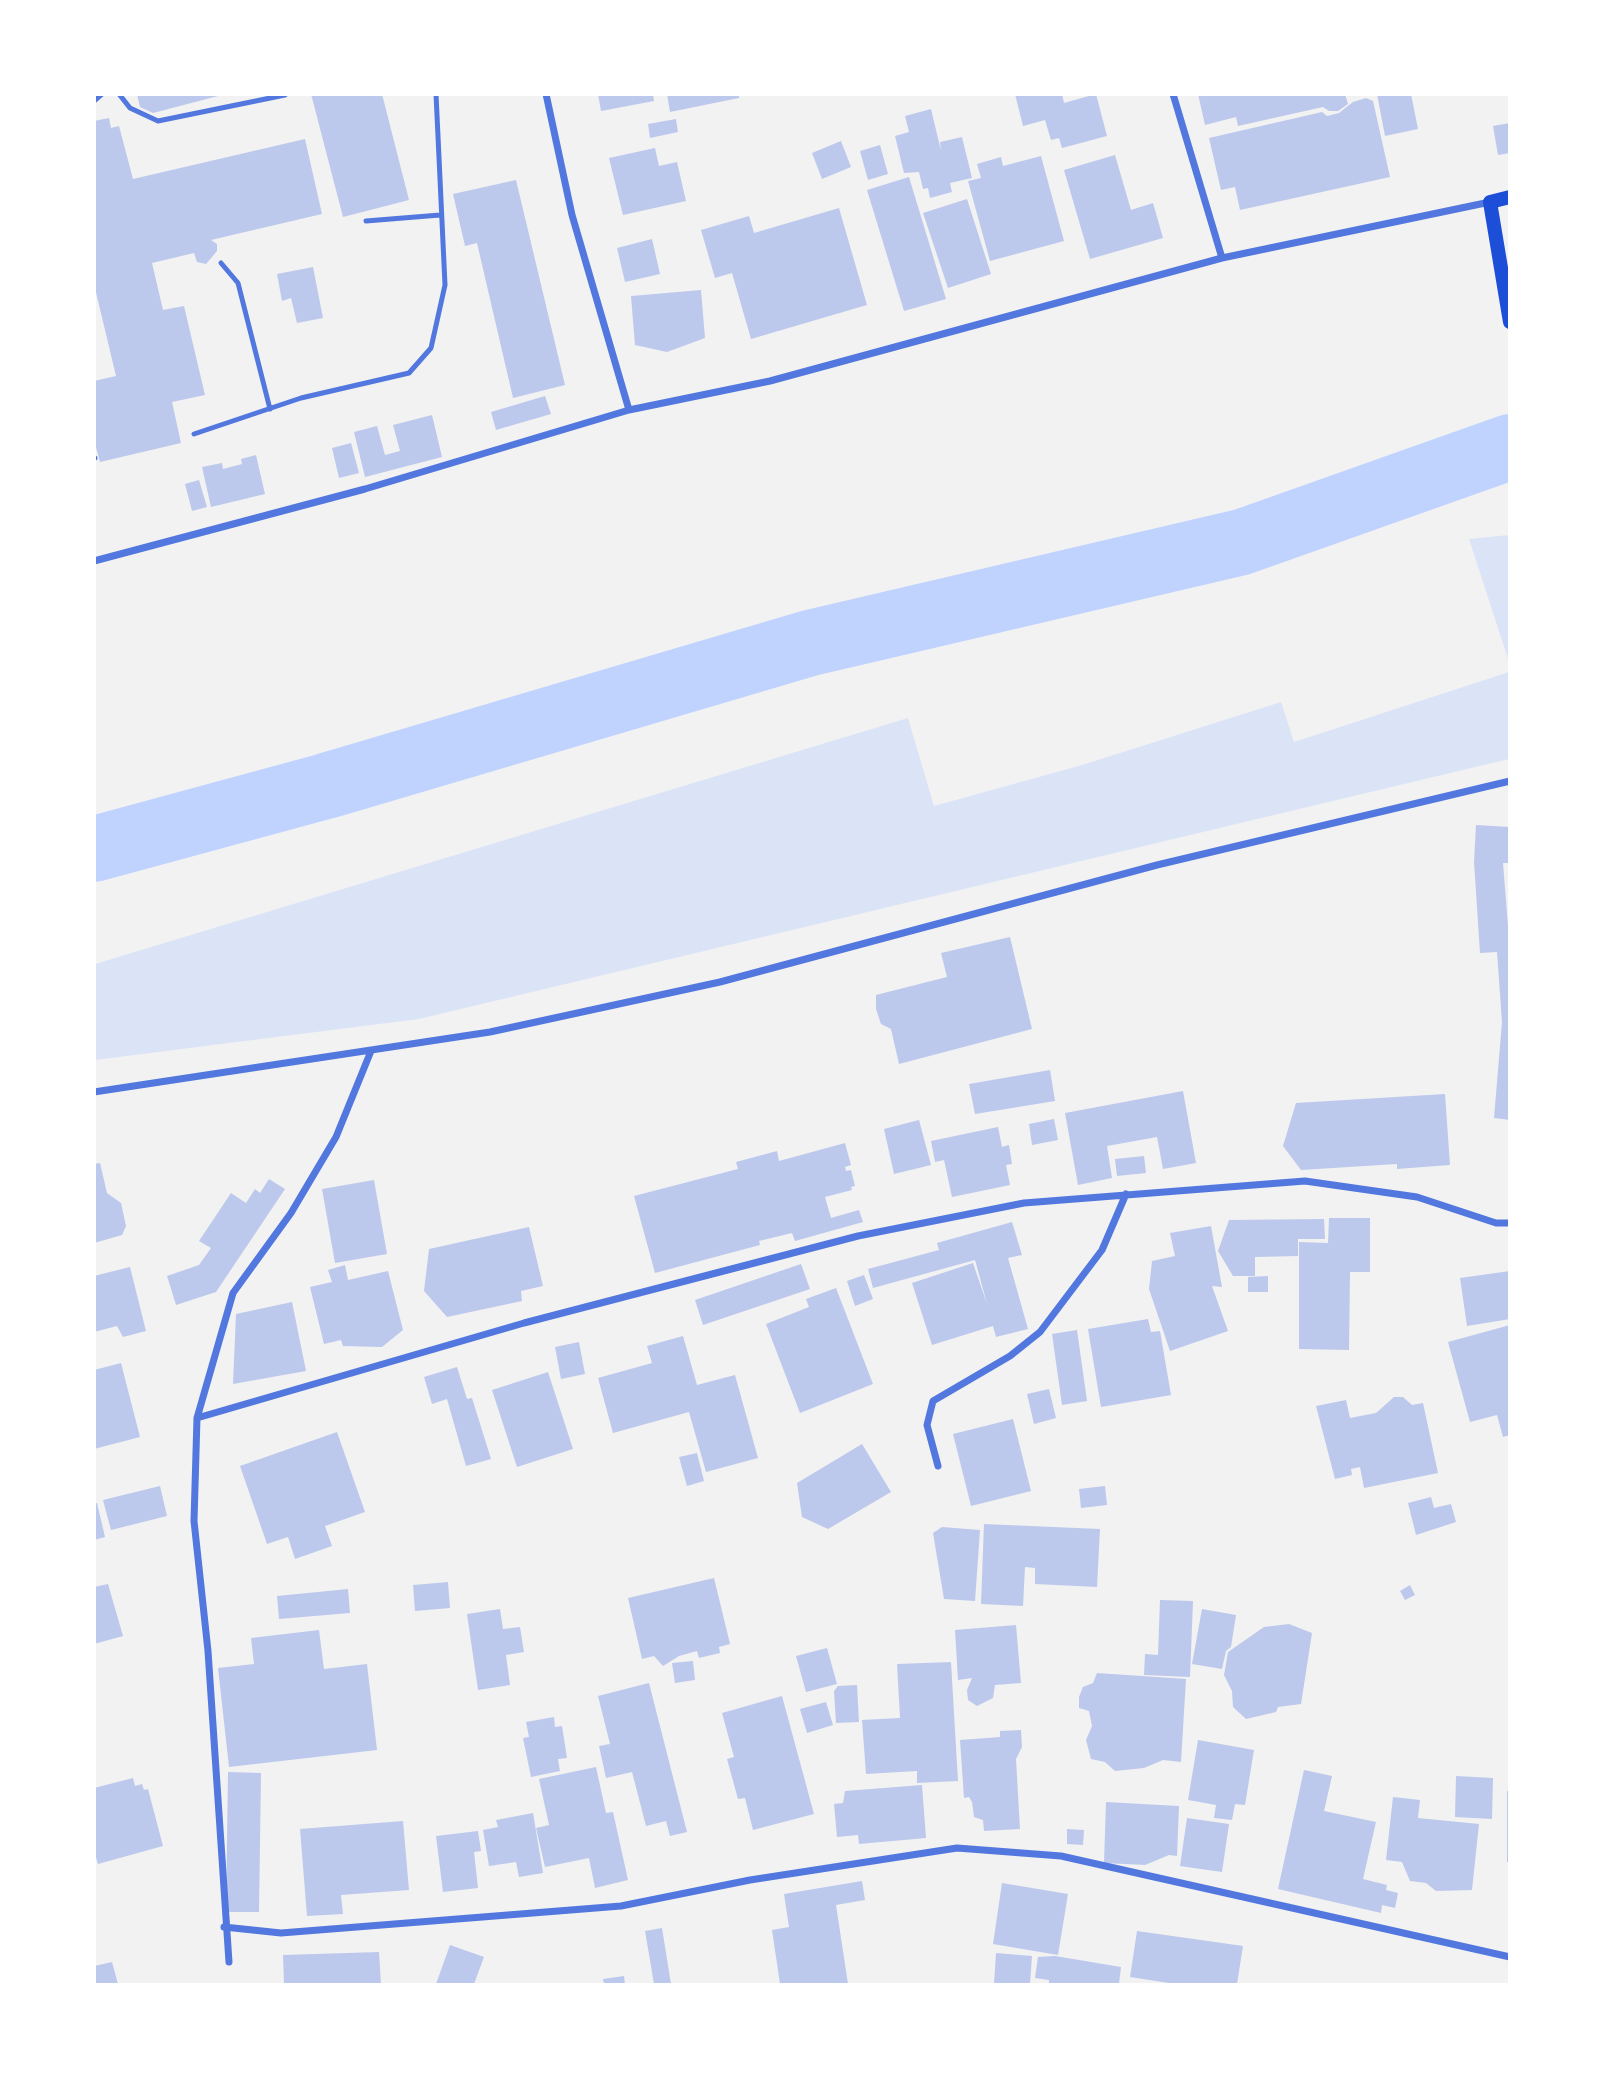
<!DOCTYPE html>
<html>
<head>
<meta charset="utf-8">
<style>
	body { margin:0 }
	#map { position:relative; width:1604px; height:2079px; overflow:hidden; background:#f2f2f2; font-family:"PT Sans",sans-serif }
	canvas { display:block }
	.frame { position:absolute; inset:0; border:96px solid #fff; pointer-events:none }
</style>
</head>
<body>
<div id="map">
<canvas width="1604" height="2079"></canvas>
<div class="frame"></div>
</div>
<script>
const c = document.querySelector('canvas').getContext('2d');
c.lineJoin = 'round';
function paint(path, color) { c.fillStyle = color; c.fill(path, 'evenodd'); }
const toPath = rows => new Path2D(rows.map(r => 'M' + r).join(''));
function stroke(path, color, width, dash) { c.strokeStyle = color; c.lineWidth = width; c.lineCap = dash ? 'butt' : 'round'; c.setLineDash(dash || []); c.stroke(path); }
const green = toPath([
	[1509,535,1510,535,1509,662,1469,539],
	[1509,672,1509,759,419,1019,95,1060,95,964,908,718,934,806,1082,765,1281,702,1294,742]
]);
const river = toPath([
	[94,849,326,786,810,643,1242,542,1510,447]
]);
const building = toPath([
	[137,94,222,94,222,95,153,113,140,107],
	[311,94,382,94,409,200,343,217],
	[598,94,653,94,654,101,601,111],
	[667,94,739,94,739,98,670,112],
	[1015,94,1062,94,1064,103,1096,94,1107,136,1062,148,1059,138,1051,140,1045,120,1023,126],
	[1198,94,1345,94,1348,104,1338,111,1329,111,1323,107,1238,126,1236,117,1205,125],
	[1377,94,1411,94,1418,129,1385,136],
	[1366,98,1373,101,1390,177,1240,210,1235,187,1221,190,1209,138,1322,112,1327,116,1339,113,1353,102],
	[931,109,941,151,940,142,962,137,972,178,950,183,952,192,930,198,928,188,923,189,919,172,904,173,895,136,909,132,905,116],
	[109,118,111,128,119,126,133,179,305,139,322,214,211,240,217,244,217,251,206,264,197,262,194,253,152,263,163,310,184,306,205,395,172,402,181,443,100,462,94,440,94,381,116,376,94,284,94,121],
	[676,119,678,132,650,138,648,124],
	[1510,123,1510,153,1498,155,1493,126],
	[841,141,851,167,822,179,812,153],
	[880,145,888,174,868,180,860,151],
	[655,148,659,166,677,162,686,201,623,215,609,158],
	[1115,155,1131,210,1153,203,1163,238,1090,259,1064,170],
	[1041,156,1064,241,990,261,968,181,981,178,977,164,1001,157,1003,166],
	[909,177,946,299,904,311,867,190],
	[516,180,565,385,513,398,477,243,465,246,453,194],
	[967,199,991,274,948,288,923,213],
	[839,208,867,305,751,339,732,273,715,278,701,230,749,216,754,233],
	[652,239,660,274,625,282,617,248],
	[313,267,323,318,297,323,291,298,282,301,277,274],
	[701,290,705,338,667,352,635,345,631,296],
	[545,396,551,414,496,430,491,412],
	[432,415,442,457,365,477,354,432,377,426,385,455,400,451,393,425],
	[351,443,359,473,339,478,332,448],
	[256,455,265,494,211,507,202,467,222,463,223,469,242,464,241,459],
	[199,480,207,507,192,511,185,484],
	[1476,825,1510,827,1510,863,1503,863,1510,951,1510,1120,1494,1118,1502,1022,1497,952,1480,953,1474,862],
	[1010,937,1032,1029,899,1064,891,1029,881,1024,876,1009,876,995,947,977,941,953],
	[1050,1070,1055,1101,975,1114,969,1084],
	[1183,1091,1196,1163,1163,1169,1157,1137,1107,1146,1112,1178,1078,1185,1065,1113],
	[1445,1094,1450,1165,1397,1169,1397,1164,1301,1170,1283,1146,1296,1103],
	[1054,1119,1058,1140,1032,1145,1029,1124],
	[919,1120,931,1165,894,1174,884,1129],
	[998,1127,1002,1147,1009,1145,1012,1164,1006,1165,1010,1185,952,1197,944,1160,935,1162,931,1141],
	[845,1143,851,1165,845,1167,846,1171,851,1170,855,1186,851,1187,852,1190,825,1197,831,1218,859,1210,863,1222,795,1241,792,1233,759,1241,760,1245,655,1273,634,1196,738,1169,736,1162,777,1151,779,1161],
	[1144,1156,1146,1173,1117,1176,1115,1159],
	[100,1163,107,1193,121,1203,126,1226,122,1235,94,1243,94,1164],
	[269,1179,285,1189,216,1292,176,1305,167,1276,199,1265,211,1248,199,1241,231,1193,246,1203,255,1189,260,1193],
	[374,1180,387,1254,335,1263,322,1189],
	[1329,1218,1370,1218,1370,1272,1350,1272,1349,1350,1299,1349,1299,1242,1328,1243],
	[1324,1219,1325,1239,1298,1239,1298,1256,1255,1257,1255,1276,1233,1276,1218,1251,1229,1220],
	[1012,1222,1022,1255,1008,1258,1028,1329,996,1337,993,1326,932,1345,912,1283,973,1263,987,1304,975,1260,873,1288,868,1269,939,1250,937,1243],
	[1211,1226,1222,1287,1212,1286,1228,1331,1170,1351,1149,1289,1152,1261,1175,1256,1170,1233],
	[529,1227,543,1286,521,1291,522,1301,447,1317,424,1291,429,1249],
	[801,1264,810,1289,703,1325,695,1300],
	[345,1265,348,1280,388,1271,403,1330,382,1347,343,1346,341,1340,324,1344,310,1287,332,1282,328,1270],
	[130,1267,146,1331,123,1337,117,1326,94,1332,94,1276],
	[1510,1271,1510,1319,1467,1326,1460,1278],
	[864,1275,873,1299,855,1306,847,1281],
	[1268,1276,1268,1292,1248,1292,1248,1277],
	[836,1288,873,1384,800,1413,766,1324,809,1307,806,1299],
	[292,1302,306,1371,233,1384,236,1314],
	[1148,1319,1151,1332,1160,1331,1171,1395,1101,1407,1088,1329],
	[1510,1325,1510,1435,1503,1437,1497,1415,1470,1422,1448,1342],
	[1077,1330,1087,1401,1062,1405,1052,1334],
	[683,1336,697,1385,735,1375,758,1458,706,1472,689,1412,613,1433,598,1378,652,1363,647,1346],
	[579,1342,585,1374,561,1379,555,1347],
	[121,1363,140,1437,94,1449,94,1370],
	[457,1367,467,1399,472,1398,491,1459,466,1466,447,1399,432,1404,424,1377],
	[548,1372,573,1449,517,1467,492,1390],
	[1049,1389,1056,1418,1034,1424,1027,1394],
	[1394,1397,1403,1397,1412,1405,1423,1403,1438,1473,1364,1488,1360,1467,1351,1469,1352,1475,1335,1479,1316,1406,1346,1400,1350,1418,1376,1413],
	[1013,1419,1031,1491,971,1506,953,1434],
	[337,1432,365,1512,325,1526,332,1546,295,1559,288,1537,267,1544,240,1466],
	[862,1444,891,1492,828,1529,802,1517,797,1483],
	[697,1453,704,1481,687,1486,679,1457],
	[160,1486,167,1516,111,1530,103,1500],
	[1105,1486,1107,1505,1081,1508,1079,1489],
	[1431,1497,1434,1508,1451,1504,1456,1522,1416,1535,1408,1503],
	[94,1503,97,1503,105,1537,94,1540],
	[984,1524,1100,1529,1097,1587,1035,1584,1035,1568,1025,1567,1023,1606,981,1604],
	[942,1527,980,1530,975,1601,944,1599,933,1533],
	[714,1578,730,1644,719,1647,720,1653,699,1658,697,1651,679,1656,663,1666,654,1656,642,1659,628,1598],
	[448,1582,450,1608,415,1611,413,1585],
	[108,1584,123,1636,94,1644,94,1587],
	[1410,1585,1415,1595,1405,1600,1400,1591],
	[348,1589,350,1613,279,1619,277,1596],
	[1160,1600,1193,1601,1190,1677,1144,1675,1145,1654,1158,1655],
	[500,1609,503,1629,520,1627,524,1652,506,1655,510,1685,478,1690,467,1614],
	[1202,1609,1236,1615,1231,1647,1226,1651,1222,1669,1192,1664],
	[1289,1624,1312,1633,1301,1704,1278,1707,1276,1712,1246,1719,1233,1707,1232,1691,1224,1675,1228,1652,1264,1627],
	[1016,1625,1021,1683,995,1685,993,1698,977,1706,968,1700,967,1690,972,1678,958,1680,955,1630],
	[319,1630,324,1669,367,1664,377,1750,229,1767,218,1668,254,1664,251,1638],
	[827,1648,837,1684,806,1692,796,1656],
	[693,1661,695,1680,675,1683,672,1663],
	[951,1662,958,1781,917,1783,917,1771,866,1774,862,1720,900,1718,897,1664],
	[1097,1673,1186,1679,1181,1762,1163,1760,1144,1768,1115,1771,1105,1762,1091,1759,1086,1740,1092,1726,1089,1711,1079,1708,1079,1697,1083,1687,1093,1683],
	[649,1683,687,1832,670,1836,666,1821,646,1826,632,1772,606,1778,599,1746,610,1744,598,1696],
	[857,1685,859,1722,836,1723,834,1691,838,1686],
	[782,1696,814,1814,753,1830,745,1798,738,1799,727,1759,734,1757,722,1713],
	[826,1702,833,1725,807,1733,800,1709],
	[554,1717,555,1727,562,1726,567,1758,558,1759,560,1771,531,1777,523,1738,529,1737,526,1722],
	[1021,1730,1022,1747,1016,1759,1020,1829,984,1831,983,1820,974,1817,972,1802,969,1797,964,1798,960,1740,1000,1737,1000,1731],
	[1198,1740,1254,1750,1245,1805,1235,1804,1232,1820,1214,1818,1216,1805,1188,1800],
	[596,1767,606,1813,613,1812,628,1880,595,1888,589,1858,545,1867,536,1828,549,1825,539,1779],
	[1304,1770,1332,1776,1324,1811,1376,1822,1363,1879,1387,1885,1386,1890,1398,1893,1395,1908,1382,1905,1381,1913,1278,1889],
	[228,1772,261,1773,259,1912,226,1912],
	[1456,1776,1493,1778,1492,1819,1455,1817],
	[133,1778,135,1786,142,1784,144,1790,148,1789,163,1846,98,1864,94,1851,94,1788],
	[922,1785,926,1838,859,1844,858,1835,837,1837,834,1804,843,1803,845,1791],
	[1507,1791,1510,1791,1510,1862,1507,1862],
	[1393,1797,1420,1800,1418,1818,1479,1824,1472,1890,1436,1891,1426,1883,1410,1881,1402,1862,1386,1860],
	[1106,1802,1179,1806,1177,1856,1169,1855,1145,1865,1104,1863],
	[533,1813,543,1873,519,1877,516,1862,489,1866,483,1830,498,1827,496,1820],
	[1187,1818,1229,1824,1222,1872,1180,1866],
	[403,1821,409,1890,341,1895,343,1914,307,1916,300,1829],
	[1067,1829,1084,1830,1083,1845,1067,1844],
	[478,1831,481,1851,474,1852,478,1888,443,1892,436,1836],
	[862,1881,865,1900,836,1905,848,1984,780,1984,772,1930,789,1927,784,1894],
	[1002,1883,1068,1894,1058,1955,993,1944],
	[662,1928,671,1984,654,1984,645,1931],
	[1137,1931,1243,1946,1237,1984,1175,1984,1130,1977],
	[450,1945,484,1957,474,1984,436,1984],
	[379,1952,381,1984,284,1984,283,1955],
	[996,1953,1032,1956,1030,1984,994,1984],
	[1055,1956,1121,1967,1119,1984,1049,1984,1049,1980,1035,1978,1038,1957],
	[112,1962,118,1984,94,1984,94,1966],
	[624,1976,625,1984,604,1984,603,1979]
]);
const service = toPath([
	[119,94,130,108,158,121,285,95],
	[94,101,102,94],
	[366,221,440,215],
	[221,263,238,283,270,409],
	[194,434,301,398,409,373,431,348,445,285,436,94],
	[94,458,95,458]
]);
const minor = toPath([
	[546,94,572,215,629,410],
	[1173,94,1222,258],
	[94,561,365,489,629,410,770,381,1222,258,1490,202],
	[94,1092,490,1032,720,982,1157,865,1510,781],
	[197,1418,524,1323,858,1236,1024,1203,1305,1181,1417,1197,1496,1223,1510,1223],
	[938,1466,927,1425,933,1401,1010,1356,1040,1332,1102,1250,1126,1194],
	[224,1927,281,1933,621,1906,750,1880,957,1848,1061,1856,1510,1957],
	[229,1962,208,1651,194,1521,197,1418,233,1293,291,1213,336,1137,371,1051]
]);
const secondary = toPath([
	[1510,197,1490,202,1510,322]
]);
paint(green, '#dbe4f7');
stroke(river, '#bfd3fe', 66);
paint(building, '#bdc9ec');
stroke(service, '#5277de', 5);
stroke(minor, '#5277de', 7);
stroke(secondary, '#1d4ed8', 14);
</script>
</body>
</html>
